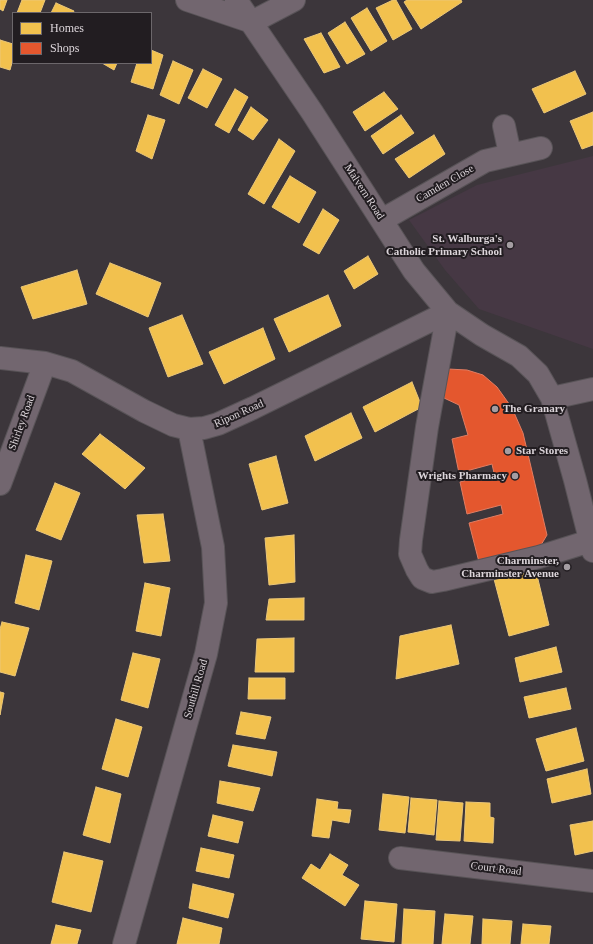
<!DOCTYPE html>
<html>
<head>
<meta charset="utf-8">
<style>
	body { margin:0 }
	#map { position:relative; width:593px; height:944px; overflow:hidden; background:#3c363b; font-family:Georgia,serif }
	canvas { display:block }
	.legend { position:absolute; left:12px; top:12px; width:140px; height:52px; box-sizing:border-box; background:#221d21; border:1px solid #6c676b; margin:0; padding:5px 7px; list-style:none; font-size:12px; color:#dcd5da }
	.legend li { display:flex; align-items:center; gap:8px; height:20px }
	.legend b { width:20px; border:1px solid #6c676b }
</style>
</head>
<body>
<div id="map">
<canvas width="593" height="944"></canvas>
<ul class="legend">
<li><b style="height:11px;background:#f2c14e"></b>Homes</li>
<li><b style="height:11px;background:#e4572e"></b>Shops</li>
</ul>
</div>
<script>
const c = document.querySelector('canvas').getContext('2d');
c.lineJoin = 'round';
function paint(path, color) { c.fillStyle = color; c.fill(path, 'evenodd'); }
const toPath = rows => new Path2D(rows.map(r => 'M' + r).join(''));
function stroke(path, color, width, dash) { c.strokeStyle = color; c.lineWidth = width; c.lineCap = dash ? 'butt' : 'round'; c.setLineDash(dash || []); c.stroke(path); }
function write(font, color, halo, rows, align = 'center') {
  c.font = font + ' Georgia,serif'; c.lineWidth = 4; c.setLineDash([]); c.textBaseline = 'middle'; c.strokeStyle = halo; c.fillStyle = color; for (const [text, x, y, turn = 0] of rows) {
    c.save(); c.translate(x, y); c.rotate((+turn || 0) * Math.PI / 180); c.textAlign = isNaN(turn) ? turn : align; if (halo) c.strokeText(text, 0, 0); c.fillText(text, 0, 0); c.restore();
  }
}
const built = toPath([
	[593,156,593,349,479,309,445,270,409,220,477,185]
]);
const homes = toPath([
	[0,0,7,0,3,11,0,9,0,0],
	[22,0,45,0,40,13,17,13,22,0],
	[393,0,396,0,412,29,393,40,376,8,393,0],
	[407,0,461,0,462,2,421,29,404,2,407,0],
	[56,3,74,11,73,13,51,13,56,3],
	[367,8,387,41,371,51,351,18,367,8],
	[345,22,365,54,347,64,328,33,345,22],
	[321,33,340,67,324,73,304,39,321,33],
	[0,40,13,44,13,59,10,70,0,67,0,40],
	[151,50,163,55,153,89,131,82,137,63,151,63,151,50],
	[173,61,193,70,179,104,160,95,173,61],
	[102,63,117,63,114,70,102,63],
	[203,69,222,79,207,108,188,98,203,69],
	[575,71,586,94,544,113,532,89,575,71],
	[235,89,248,97,229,133,215,125,235,89],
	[384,92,398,109,365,131,353,112,384,92],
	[251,107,268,120,253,140,238,130,251,107],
	[593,112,593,145,582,149,570,121,593,112],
	[148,115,165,120,152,159,136,151,148,115],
	[401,115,414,133,383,154,371,136,401,115],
	[434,135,445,154,409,178,395,159,434,135],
	[279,139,295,151,264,204,248,194,279,139],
	[290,176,316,192,299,223,272,207,290,176],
	[323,209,339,220,319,254,303,245,323,209],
	[368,256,378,274,354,289,344,271,368,256],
	[110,263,161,283,148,317,96,294,110,263],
	[77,270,87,304,33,319,21,287,77,270],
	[328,295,341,326,289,352,274,319,328,295],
	[182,315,203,364,168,377,149,328,182,315],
	[263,328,275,359,224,384,209,352,263,328],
	[412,382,422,407,375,432,363,407,412,382],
	[351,413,362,438,315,461,305,436,351,413],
	[100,434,145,468,125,489,82,454,100,434],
	[276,456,288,503,262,510,249,464,276,456],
	[55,483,80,493,61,540,36,530,55,483],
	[163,514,170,561,144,563,137,515,163,514],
	[294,535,295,582,269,585,265,538,294,535],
	[26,555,52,561,39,610,15,603,26,555],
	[536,571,549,625,509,636,494,579,536,571],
	[145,583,170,588,161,636,136,631,145,583],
	[304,598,304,620,266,620,269,599,304,598],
	[2,622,29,628,15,676,0,672,0,629,2,622],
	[451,625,459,664,396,679,400,636,451,625],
	[294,638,294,672,255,672,257,639,294,638],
	[556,647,562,672,520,682,515,658,556,647],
	[133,653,160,659,148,708,121,700,133,653],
	[249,678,285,678,285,699,248,699,249,678],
	[566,688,571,709,529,718,524,697,566,688],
	[0,692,4,693,0,715,0,692],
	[241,712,271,717,265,739,236,734,241,712],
	[116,719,142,727,128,777,102,769,116,719],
	[576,728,584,761,546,771,536,739,576,728],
	[233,745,277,752,272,776,228,766,233,745],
	[587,769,591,794,552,803,547,779,587,769],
	[220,781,260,788,253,811,217,803,220,781],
	[96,787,121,794,110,843,83,835,96,787],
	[383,794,409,797,405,833,379,830,383,794],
	[411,798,437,800,434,835,408,832,411,798],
	[317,799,338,802,337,809,351,810,349,823,332,820,329,838,312,836,317,799],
	[439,801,463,803,460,841,436,840,439,801],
	[466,802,490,803,490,817,494,818,493,843,464,841,466,802],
	[213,815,243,822,238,843,208,836,213,815],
	[593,821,593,851,575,855,570,825,593,821],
	[201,848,234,855,229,878,196,871,201,848],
	[64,852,103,861,91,912,52,902,64,852],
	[330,854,348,865,342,875,359,885,345,906,302,878,311,864,320,870,330,854],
	[193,884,234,894,228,918,189,908,193,884],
	[365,901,397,904,394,942,361,939,365,901],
	[404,909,435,911,433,944,402,944,404,909],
	[445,914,473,916,470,944,442,944,445,914],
	[183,918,222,928,219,944,177,944,183,918],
	[483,919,512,921,510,944,482,944,483,919],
	[523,924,551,926,549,944,521,944,523,924],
	[56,925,81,930,77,944,51,944,56,925]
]);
const shops = toPath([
	[448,369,467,370,483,375,497,387,512,408,523,433,547,535,538,550,479,562,469,523,503,514,501,505,467,514,460,482,494,473,492,464,459,473,452,439,468,435,459,405,444,398,448,369]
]);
const minor = toPath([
	[187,0,252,22,294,0],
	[236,0,312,112,414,271,448,312,482,335,519,356,538,374,552,398,575,480,593,551],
	[504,126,510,154],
	[382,220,485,161,541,148],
	[448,312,427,427,411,540,410,554,417,570,422,578,432,582,443,580,539,557,590,541],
	[0,358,45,363,72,371,144,411,173,425,189,429,204,428,218,424,253,408,448,312],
	[552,398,593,389],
	[0,484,45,363],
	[400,858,593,881],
	[124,944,206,654,216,603,213,547,189,429]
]);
const markers = [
	[510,245,4,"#a49da2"],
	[495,409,4,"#a49da2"],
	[508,451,4,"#a49da2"],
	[515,476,4,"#a49da2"],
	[567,567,4,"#a49da2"]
];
const streetNames = [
	["Camden Close",445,184,-30],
	["Malvern Road",364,192,57],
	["Ripon Road",239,414,-24],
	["Shirley Road",22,423,-70],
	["Southill Road",196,689,-74],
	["Court Road",496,869,7]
];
const poiNames = [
	["St. Walburga's",502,239],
	["Catholic Primary School",502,252],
	["The Granary",503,409,"left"],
	["Star Stores",516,451,"left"],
	["Wrights Pharmacy",507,476],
	["Charminster,",559,561],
	["Charminster Avenue",559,574]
];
paint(built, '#463844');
paint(homes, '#f2c14e');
stroke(homes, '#ebc778', 1);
paint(shops, '#e4572e');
stroke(shops, '#e27d62', 1);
stroke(minor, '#585357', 24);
stroke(minor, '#72666f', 22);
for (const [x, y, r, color] of markers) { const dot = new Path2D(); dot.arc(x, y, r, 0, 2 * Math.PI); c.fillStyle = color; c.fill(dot); stroke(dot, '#221d21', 1.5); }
write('11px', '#dcd5da', '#221d21', streetNames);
write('bold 11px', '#dcd5da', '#221d21', poiNames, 'right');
</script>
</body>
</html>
